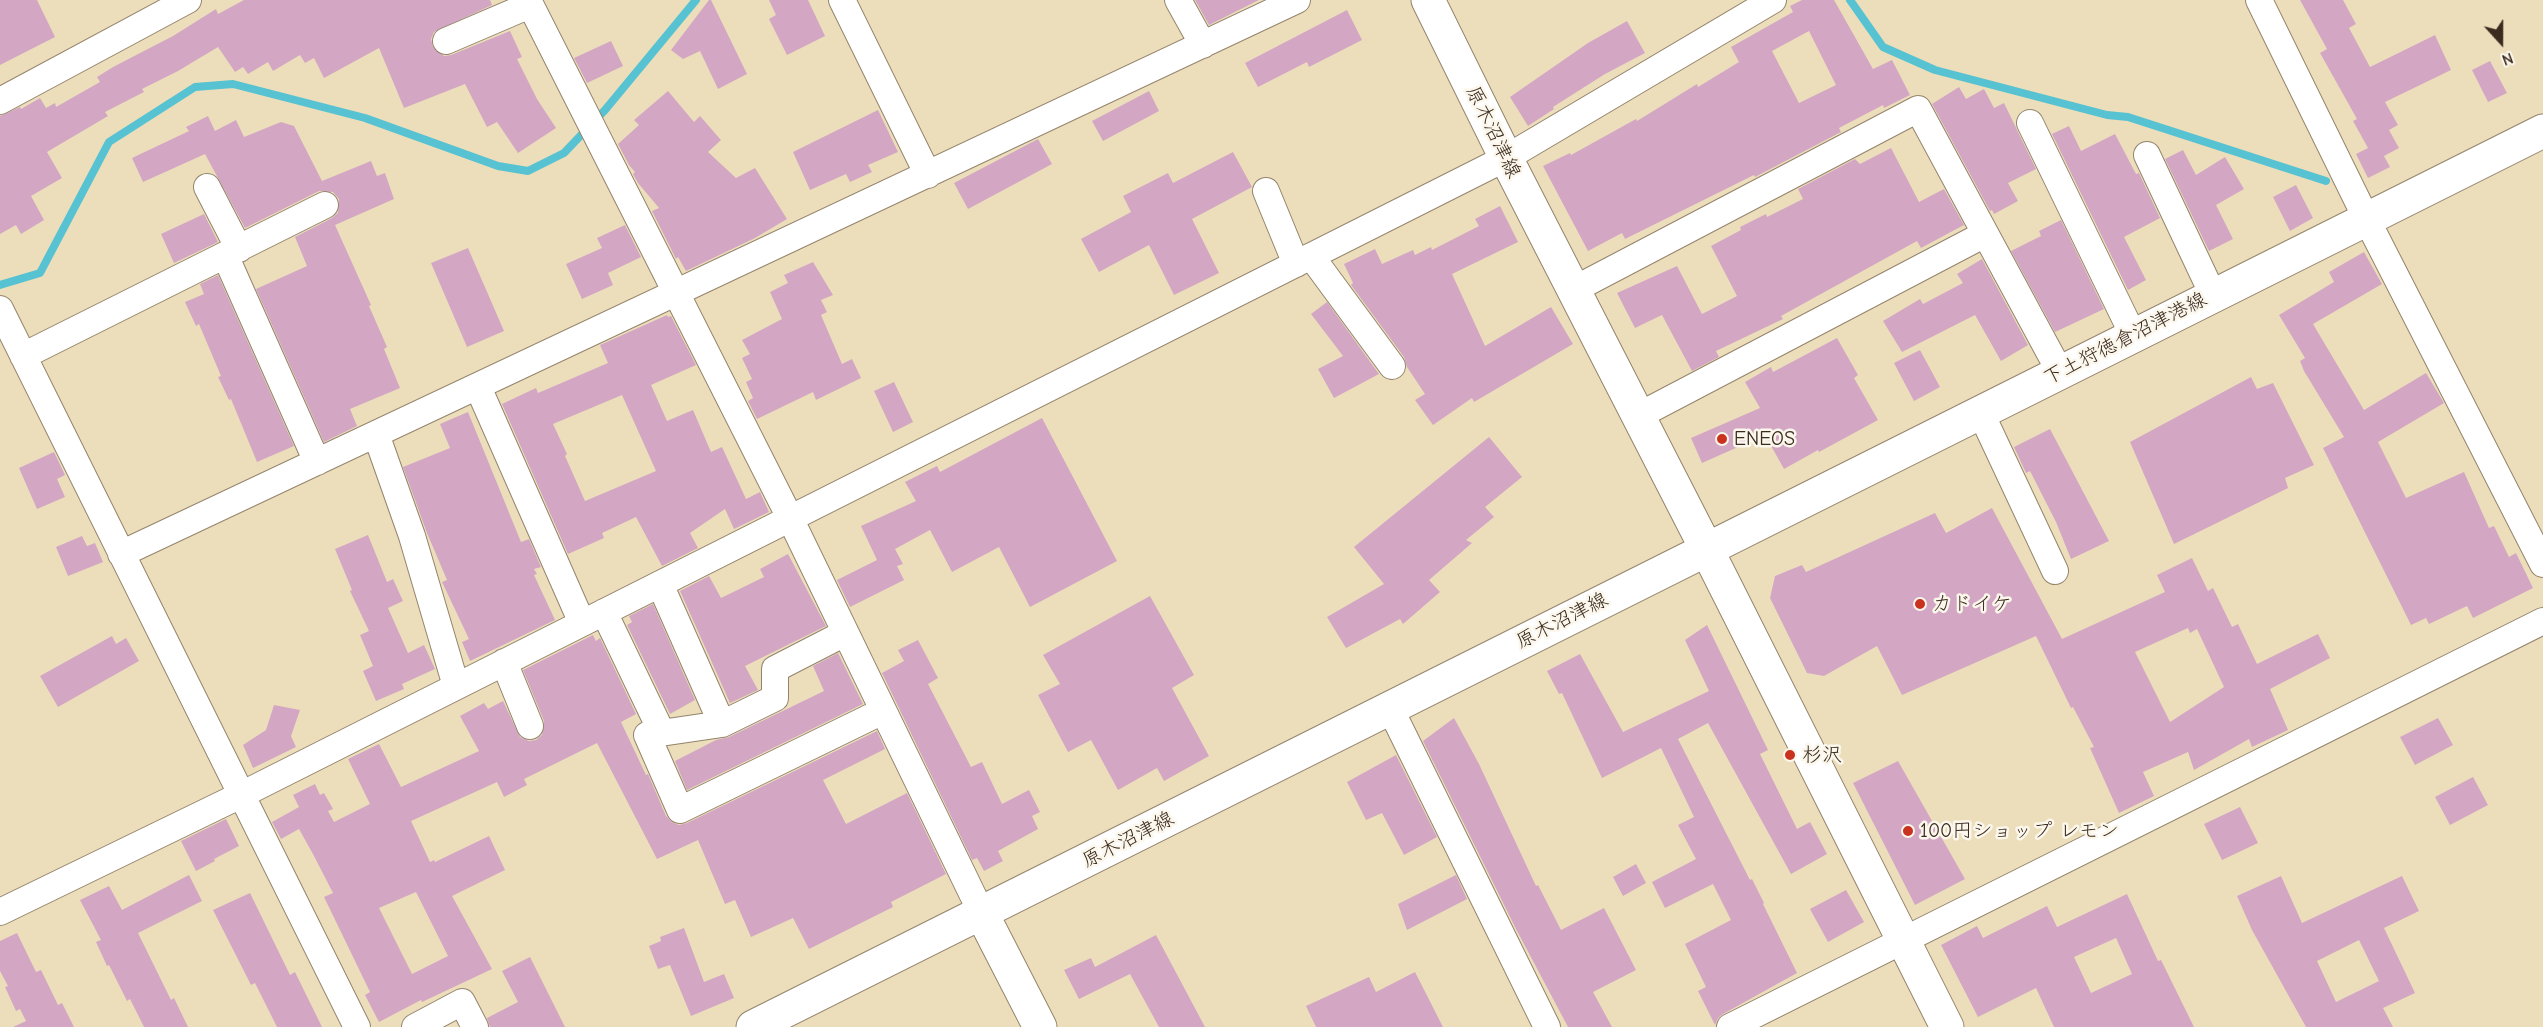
<!DOCTYPE html>
<html>
<head>
<meta charset="utf-8">
<style>
	body { margin:0 }
	#map { position:relative; width:2543px; height:1027px; overflow:hidden; background:#ecdebb; font-family:"Comic Neue",sans-serif }
	canvas { display:block }
	.north { position:absolute; left:2471px; top:12px; width:60px; height:60px; -webkit-text-stroke:4px #fbf7ec; paint-order:stroke; rotate:159deg; font-size:16px; font-weight:700; line-height:24px; text-align:center; color:#3b2a1e }
	.north::after { content:''; display:block; margin:auto; width:21px; height:27px; background:#3b2a1e; clip-path:polygon(50% 0,100% 100%,50% 72%,0 100%) }
</style>
</head>
<body>
<div id="map">
<canvas width="2543" height="1027"></canvas>
<div class="north">N</div>
</div>
<script>
const c = document.querySelector('canvas').getContext('2d');
c.lineJoin = 'round';
const toPath = rows => new Path2D(rows.map(r => 'M' + r).join(''));
function stroke(path, color, width, dash) { c.strokeStyle = color; c.lineWidth = width; c.lineCap = dash ? 'butt' : 'round'; c.setLineDash(dash || []); c.stroke(path); }
function paint(path, color) { c.fillStyle = color; c.fill(path, 'evenodd'); }
function write(font, color, halo, rows, align = 'center') {
  c.font = font + ' "Comic Neue","Klee One",sans-serif'; c.lineWidth = 5; c.setLineDash([]); c.textBaseline = 'middle'; c.strokeStyle = halo; c.fillStyle = color; for (const [text, x, y, turn = 0] of rows) {
    c.save(); c.translate(x, y); c.rotate((+turn || 0) * Math.PI / 180); c.textAlign = isNaN(turn) ? turn : align; if (halo) c.strokeText(text, 0, 0); c.fillText(text, 0, 0); c.restore();
  }
}
const stream = toPath([
	[1850,0,1883,47,1935,70,2107,115,2128,117,2326,181],
	[0,285,40,273,109,142,195,87,233,84,365,118,498,166,528,171,564,153,605,110,696,0]
]);
const building = toPath([
	[0,0,37,0,55,37,0,65],
	[244,0,490,0,492,5,434,32,431,39,433,47,444,56,451,55,510,31,522,57,517,59,537,99,556,128,518,153,497,122,487,127,465,84,404,108,379,48,324,78,314,58,305,63,300,55,273,71,268,62,248,74,243,67,235,72,218,47,178,71,142,89,144,92,105,112,108,116,47,152,62,178,31,196,44,220,21,234,16,225,0,234,0,116,20,107,21,109,40,98,46,108,55,103,56,107,100,82,97,77,113,67,173,36,216,9,218,14],
	[709,0,711,0,747,74,718,89,700,51,683,59,671,50],
	[769,0,808,0,825,36,787,55,769,19,776,15],
	[1195,0,1259,0,1209,25],
	[1802,0,1834,0,1873,69,1892,60,1910,95,1884,108,1883,105,1839,128,1841,132,1755,177,1754,175,1625,239,1622,233,1588,251,1543,166,1570,153,1571,155,1636,119,1637,121,1697,84,1698,87,1739,62,1731,47,1793,12,1790,6],
	[1809,31,1836,85,1799,103,1772,51],
	[2300,0,2343,0,2356,24,2349,28,2370,67,2435,35,2451,70,2385,102,2398,125,2389,130,2399,148,2384,156,2390,167,2368,178,2356,154,2368,148,2353,121,2357,119,2320,53,2327,49],
	[1347,10,1362,40,1309,67,1307,62,1258,87,1245,63],
	[1627,21,1645,53,1605,74,1553,107,1554,109,1528,126,1510,97,1588,43],
	[611,41,623,66,587,83,574,58],
	[2490,61,2507,93,2488,102,2472,70],
	[1959,87,1966,99,1984,89,1994,108,2004,103,2036,169,2008,183,2018,201,1994,214,1992,210,1990,211,1932,104],
	[668,91,694,122,700,116,721,140,708,152,736,178,755,168,787,219,755,238,686,271,678,257,676,259,652,211,659,208,638,183,633,174,635,172,629,165,618,144,639,125,634,120],
	[1149,91,1159,111,1103,141,1092,121],
	[878,110,898,152,868,165,872,172,850,182,846,174,810,190,793,152],
	[208,116,215,131,236,120,244,137,281,122,294,126,322,181,371,161,377,176,385,173,394,199,335,225,371,305,369,306,387,347,384,349,400,388,350,409,357,426,324,442,256,289,307,266,295,237,332,218,338,213,339,199,333,192,319,191,245,228,205,154,143,182,132,158,189,131,186,127],
	[2069,126,2081,151,2115,134,2136,174,2139,173,2160,218,2124,237,2146,280,2128,290,2052,134],
	[1038,139,1052,164,968,209,954,183],
	[1891,148,1919,202,1944,189,1964,225,1921,248,1917,241,1781,316,1783,319,1716,351,1719,357,1692,371,1662,315,1635,328,1617,293,1677,266,1702,314,1737,296,1711,246,1741,230,1740,227,1766,214,1767,217,1803,199,1798,189,1855,159,1860,164],
	[2183,150,2196,175,2225,157,2244,189,2216,205,2233,239,2209,251,2165,159],
	[1233,152,1252,187,1192,219,1219,273,1174,295,1149,245,1099,272,1081,239,1131,212,1123,196,1168,173,1173,183],
	[2296,185,2313,218,2290,231,2273,197],
	[1500,206,1518,242,1452,274,1485,346,1551,307,1573,344,1474,402,1472,398,1433,425,1415,400,1425,394,1407,367,1404,357,1351,285,1353,283,1344,264,1375,249,1382,264,1413,250,1415,255,1431,247,1432,250,1479,226,1475,219],
	[204,214,218,242,174,263,161,234],
	[2061,220,2104,309,2055,332,2011,251,2041,236,2039,231],
	[625,225,641,257,608,273,613,285,582,299,566,264,602,248,597,238],
	[468,248,504,331,467,347,431,263],
	[2364,252,2382,284,2313,324,2364,410,2426,373,2444,403,2378,442,2406,498,2464,472,2489,528,2494,526,2509,557,2516,553,2533,588,2473,618,2467,606,2429,624,2426,618,2411,625,2323,448,2344,437,2304,371,2300,361,2305,358,2279,315,2334,282,2329,272],
	[1982,259,2028,345,2001,361,1975,315,1902,352,1883,321,1920,299,1923,304,1963,283,1957,274],
	[813,262,833,295,821,300,827,312,821,315,842,364,852,359,861,378,816,400,813,392,757,419,748,401,753,398,746,382,752,379,742,358,750,354,742,340,782,319,770,292,788,283,784,275],
	[218,275,294,446,257,462,231,399,229,400,218,377,221,376,199,324,196,326,185,302,204,294,200,284],
	[1327,302,1379,374,1334,398,1318,369,1343,356,1311,314],
	[667,315,668,317,671,316,696,365,651,385,667,421,693,410,711,452,722,447,746,499,760,492,769,512,734,529,725,509,690,533,698,548,662,566,636,517,602,533,604,538,568,554,502,404,536,388,538,393,608,363,600,345],
	[622,395,656,471,585,501,565,456,567,454,553,424],
	[1837,338,1858,375,1854,378,1878,420,1819,452,1818,450,1784,469,1765,435,1702,463,1691,438,1760,408,1745,382,1771,367,1773,372],
	[1920,350,1940,387,1914,401,1894,363],
	[2251,377,2257,389,2273,383,2314,465,2285,478,2288,488,2174,544,2130,442],
	[894,382,913,422,893,432,874,391],
	[468,412,521,542,529,539,541,567,534,569,537,574,534,575,555,620,470,661,462,642,469,639,442,582,447,580,427,533,403,467,450,448,440,424],
	[1042,418,1117,561,1030,607,999,547,952,572,930,530,895,549,903,564,897,566,904,580,850,607,837,580,877,560,861,526,916,501,905,482,937,466,940,472],
	[2050,429,2109,541,2071,559,2056,522,2030,471,2026,473,2014,447],
	[1489,437,1522,477,1485,507,1494,517,1466,540,1472,543,1429,580,1440,592,1403,624,1400,619,1346,648,1327,617,1384,584,1354,547],
	[54,452,65,475,57,479,65,497,37,509,19,468],
	[1992,508,2062,639,2165,592,2157,575,2192,558,2208,591,2213,588,2232,627,2238,624,2257,664,2318,634,2330,658,2270,689,2288,730,2252,747,2249,739,2194,770,2188,752,2143,772,2154,796,2119,813,2090,748,2094,747,2073,707,2071,708,2036,636,1902,695,1877,646,1824,676,1807,673,1770,598,1775,576,1802,565,1806,572,1935,513,1946,533],
	[2188,628,2190,633,2197,629,2224,687,2170,722,2135,652],
	[368,535,387,582,393,579,403,601,388,608,408,653,424,645,435,669,402,684,404,689,376,701,363,671,373,666,360,635,369,631,350,591,352,590,335,549],
	[82,536,87,546,95,543,103,562,68,576,56,547],
	[788,554,826,626,745,666,758,690,730,703,680,591,709,576,721,598,764,577,760,569],
	[1150,596,1194,675,1172,688,1209,756,1164,781,1157,768,1118,790,1091,740,1068,752,1038,695,1060,684,1043,655],
	[653,604,695,700,670,714,627,625,632,622,629,616],
	[1707,625,1768,750,1760,754,1797,829,1810,822,1827,854,1791,874,1708,723,1678,739,1750,880,1752,879,1764,903,1763,904,1797,973,1723,1014,1718,1018,1715,1025,1698,991,1706,987,1685,944,1731,920,1713,884,1665,908,1652,882,1696,859,1678,825,1694,817,1661,748,1602,778,1562,693,1559,694,1547,671,1580,654,1623,732,1709,691,1685,640],
	[593,635,596,641,600,638,636,714,621,722,646,775,648,774,666,816,672,822,679,825,687,823,877,731,885,749,823,780,846,824,907,793,946,874,891,902,893,907,809,949,793,918,751,937,735,900,725,904,698,840,657,859,597,743,524,779,527,785,504,797,497,782,411,821,430,862,434,860,435,862,489,836,505,870,452,896,492,969,422,1002,421,1000,379,1022,365,995,370,992,324,897,333,893,314,856,299,829,281,839,272,822,299,807,293,795,315,784,320,795,324,793,333,809,328,811,334,822,370,804,348,759,379,744,401,787,479,751,460,716,484,703,488,709,503,701,520,737,529,741,536,740,542,735,544,721,523,670],
	[416,892,448,956,412,974,379,908],
	[112,636,116,644,126,638,139,661,58,707,40,676],
	[918,640,938,678,928,684,971,767,982,762,1002,804,1029,790,1040,812,1032,816,1038,829,998,851,1003,861,984,871,977,858,972,860,882,673,904,661,898,650],
	[838,653,863,704,687,790,675,761,716,740,729,737,824,691,813,666],
	[274,705,300,710,291,736,296,747,253,768,243,745,266,730],
	[1454,718,1479,764,1536,886,1538,885,1561,930,1604,908,1636,970,1593,992,1612,1027,1568,1027,1516,929,1423,741],
	[2438,718,2453,745,2415,765,2400,737],
	[1396,755,1437,837,1404,855,1382,813,1366,820,1347,782],
	[1898,761,1965,879,1915,905,1853,783],
	[2473,777,2488,805,2450,825,2435,797],
	[2240,807,2258,843,2222,860,2204,824],
	[226,819,239,846,214,859,215,861,196,871,181,841],
	[1636,864,1646,883,1623,896,1613,877],
	[189,875,202,901,138,933,171,1000,174,998,188,1027,144,1027,130,999,127,1001,109,965,107,966,96,942,101,940,80,900,109,886,122,910],
	[1456,875,1467,899,1407,930,1398,904],
	[2281,876,2302,923,2402,876,2419,911,2384,928,2415,993,2383,1008,2393,1027,2306,1027,2252,930,2237,896],
	[2359,940,2379,981,2336,1002,2317,961],
	[1846,890,1864,922,1828,942,1810,909],
	[250,893,290,975,295,972,322,1027,277,1027,255,983,251,985,213,910],
	[2127,894,2158,961,2161,960,2194,1027,2054,1027,2036,988,1978,1017,1941,945,1977,926,1983,938,2047,906,2057,927],
	[2116,938,2132,974,2091,993,2074,957],
	[684,928,704,982,724,974,734,998,691,1016,670,965,658,969,649,946,661,941,660,937],
	[17,933,36,972,41,970,58,1005,62,1003,74,1027,13,1027,26,1021,20,1009,16,1011,5,987,8,986,0,971,0,941],
	[1156,935,1205,1027,1159,1027,1130,974,1079,999,1064,970,1091,958,1095,967],
	[530,957,565,1027,490,1027,487,1018,518,1002,502,971],
	[1415,972,1443,1027,1316,1027,1306,1006,1369,977,1376,992]
]);
const street = toPath([
	[528,0,790,518,982,914],
	[842,0,928,175],
	[1178,0,1203,45],
	[2259,0,2366,218,2543,564],
	[446,41,530,5],
	[0,101,188,0],
	[2030,123,2133,335],
	[2147,155,2213,295],
	[207,187,239,249],
	[1266,191,1296,264],
	[225,255,317,462],
	[1311,256,1392,366],
	[1573,290,1918,109,2060,372],
	[0,309,357,1027],
	[23,356,325,205],
	[478,387,582,623],
	[1980,411,2055,571],
	[1638,416,1985,234],
	[376,434,412,536,456,686],
	[121,554,1297,0],
	[660,584,722,724],
	[604,612,662,733],
	[845,633,775,669,775,698,722,724,647,735,680,810,883,711],
	[504,662,530,726],
	[1390,708,1547,1027],
	[0,912,243,794,1506,158,1773,0],
	[415,1027,462,1002,475,1027],
	[1730,1027,2543,621]
]);
const secondary = toPath([
	[1428,0,1506,158,1706,548,1947,1027],
	[982,914,1040,1027],
	[753,1027,2543,131]
]);
const markers = [
	[1722,439,6,"#c8321e"],
	[1920,604,6,"#c8321e"],
	[1790,755,6,"#c8321e"],
	[1908,831,6,"#c8321e"]
];
const streetNames = [
	["原木沼津線",1493,132,64],
	["下土狩徳倉沼津港線",2125,339,-27],
	["原木沼津線",1562,621,-27],
	["原木沼津線",1128,840,-27]
];
const poiNames = [
	["ENEOS",1734,439],
	["カドイケ",1932,604],
	["杉沢",1802,755],
	["100円ショップ レモン",1920,831]
];
stroke(stream, '#57c2d1', 8);
paint(building, '#d3a7c4');
stroke(street, '#94846c', 28);
stroke(secondary, '#94846c', 35);
stroke(street, '#fff', 26);
stroke(secondary, '#fff', 33);
for (const [x, y, r, color] of markers) { const dot = new Path2D(); dot.arc(x, y, r, 0, 2 * Math.PI); c.fillStyle = color; c.fill(dot); stroke(dot, '#fbf7ec', 2); }
write('20px', '#3b2a1e', '#fbf7ec', streetNames);
write('20px', '#3b2a1e', '#fbf7ec', poiNames, 'left');
</script>
</body>
</html>
